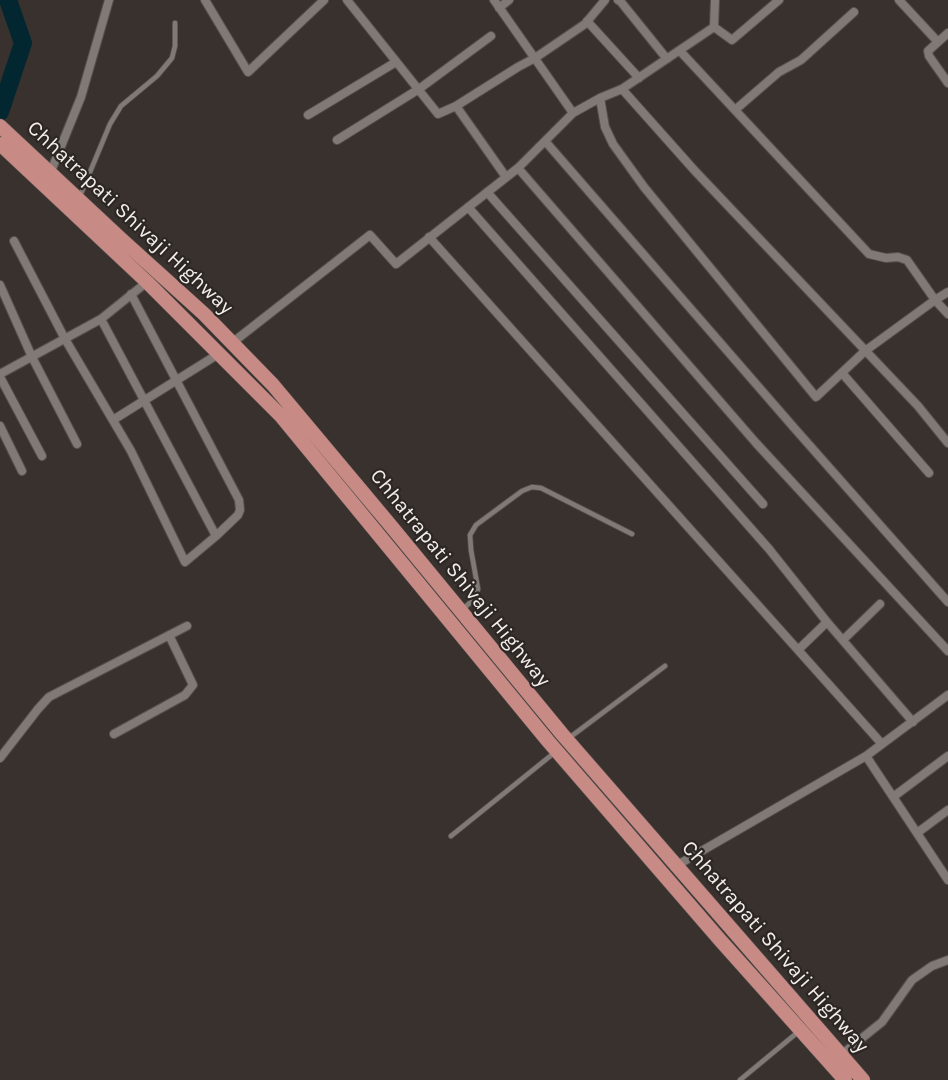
<!DOCTYPE html>
<html>
<head>
<meta charset="utf-8">
<style>
	body { margin:0 }
	canvas { display:block; background:#38312e }
</style>
</head>
<body>
<canvas width="948" height="1080"></canvas>
<script>
const c = document.querySelector('canvas').getContext('2d');
c.lineJoin = 'round';
const toPath = rows => new Path2D(rows.map(r => 'M' + r).join(''));
function stroke(path, color, width, dash) { c.strokeStyle = color; c.lineWidth = width; c.lineCap = dash ? 'butt' : 'round'; c.setLineDash(dash || []); c.stroke(path); }
function write(font, color, halo, rows, align = 'center') {
  c.font = font + ' Karla,sans-serif'; c.lineWidth = 4.5; c.setLineDash([]); c.textBaseline = 'middle'; c.strokeStyle = halo; c.fillStyle = color; for (const [text, x, y, turn = 0] of rows) {
    c.save(); c.translate(x, y); c.rotate((+turn || 0) * Math.PI / 180); c.textAlign = isNaN(turn) ? turn : align; if (halo) c.strokeText(text, 0, 0); c.fillText(text, 0, 0); c.restore();
  }
}
const river = toPath([
	[0,112,23,43,8,0]
]);
const service = toPath([
	[80,196,110,124,121,106,157,76,172,58,175,46,175,23],
	[462,610,475,598,478,589,471,550,470,535,476,525,522,491,532,487,541,488,632,534],
	[569,738,665,666],
	[451,836,554,753],
	[740,1080,798,1032]
]);
const minor = toPath([
	[205,0,248,72,324,0],
	[347,0,438,114,456,106,506,177],
	[494,0,573,113],
	[618,0,621,2,667,59],
	[779,0,732,40,714,27,622,89,600,98,573,113,545,141,796,430,948,602],
	[899,0,938,42],
	[499,8,509,0],
	[587,21,639,78],
	[714,27,715,0],
	[948,33,928,51,929,56,948,83],
	[680,51,869,254,886,258,898,257,907,260,935,300,948,314],
	[622,89,695,171,918,406,948,443],
	[600,98,605,127,613,144,644,187,816,397,865,351,935,300,948,292],
	[456,106,518,67,535,58,585,24,605,0],
	[735,110,779,72,801,60,854,12],
	[308,115,396,62],
	[337,140,419,89,491,36],
	[518,168,756,443,948,651],
	[49,176,81,97,109,0],
	[487,192,763,504],
	[468,207,769,549,827,622,913,722],
	[429,237,882,744],
	[14,241,65,339,131,451,185,562,216,536,238,515,240,510,239,500,131,294],
	[0,285,32,357,77,444],
	[101,319,216,536],
	[232,343,370,235,396,264,518,168,545,141],
	[842,373,929,473],
	[0,374,101,319,147,282],
	[0,377,42,456],
	[113,420,220,353],
	[0,426,22,471],
	[843,640,880,604],
	[798,650,827,622],
	[114,734,185,695,193,685,169,635],
	[866,756,948,880],
	[0,758,38,709,49,697,187,626],
	[893,797,948,756],
	[917,833,948,810],
	[674,867,866,756,948,695],
	[841,1055,882,1022,912,980,932,966,948,960]
]);
const primary = toPath([
	[0,126,120,238,204,314,273,385,391,526,562,734,863,1080],
	[0,144,147,282,281,416,548,741,720,940,845,1080]
]);
const streetNames = [
	["Chhatrapati Shivaji Highway",130,218,43],
	["Chhatrapati Shivaji Highway",460,578,51],
	["Chhatrapati Shivaji Highway",775,947,49]
];
stroke(river, '#022730', 18);
stroke(service, '#56504e', 6);
stroke(minor, '#56504e', 10);
stroke(primary, '#56504e', 15);
stroke(service, '#817976', 4.5);
stroke(minor, '#817976', 8);
stroke(primary, '#c78a84', 14);
write('21px', '#f3eeec', '#2d2724', streetNames);
</script>
</body>
</html>
